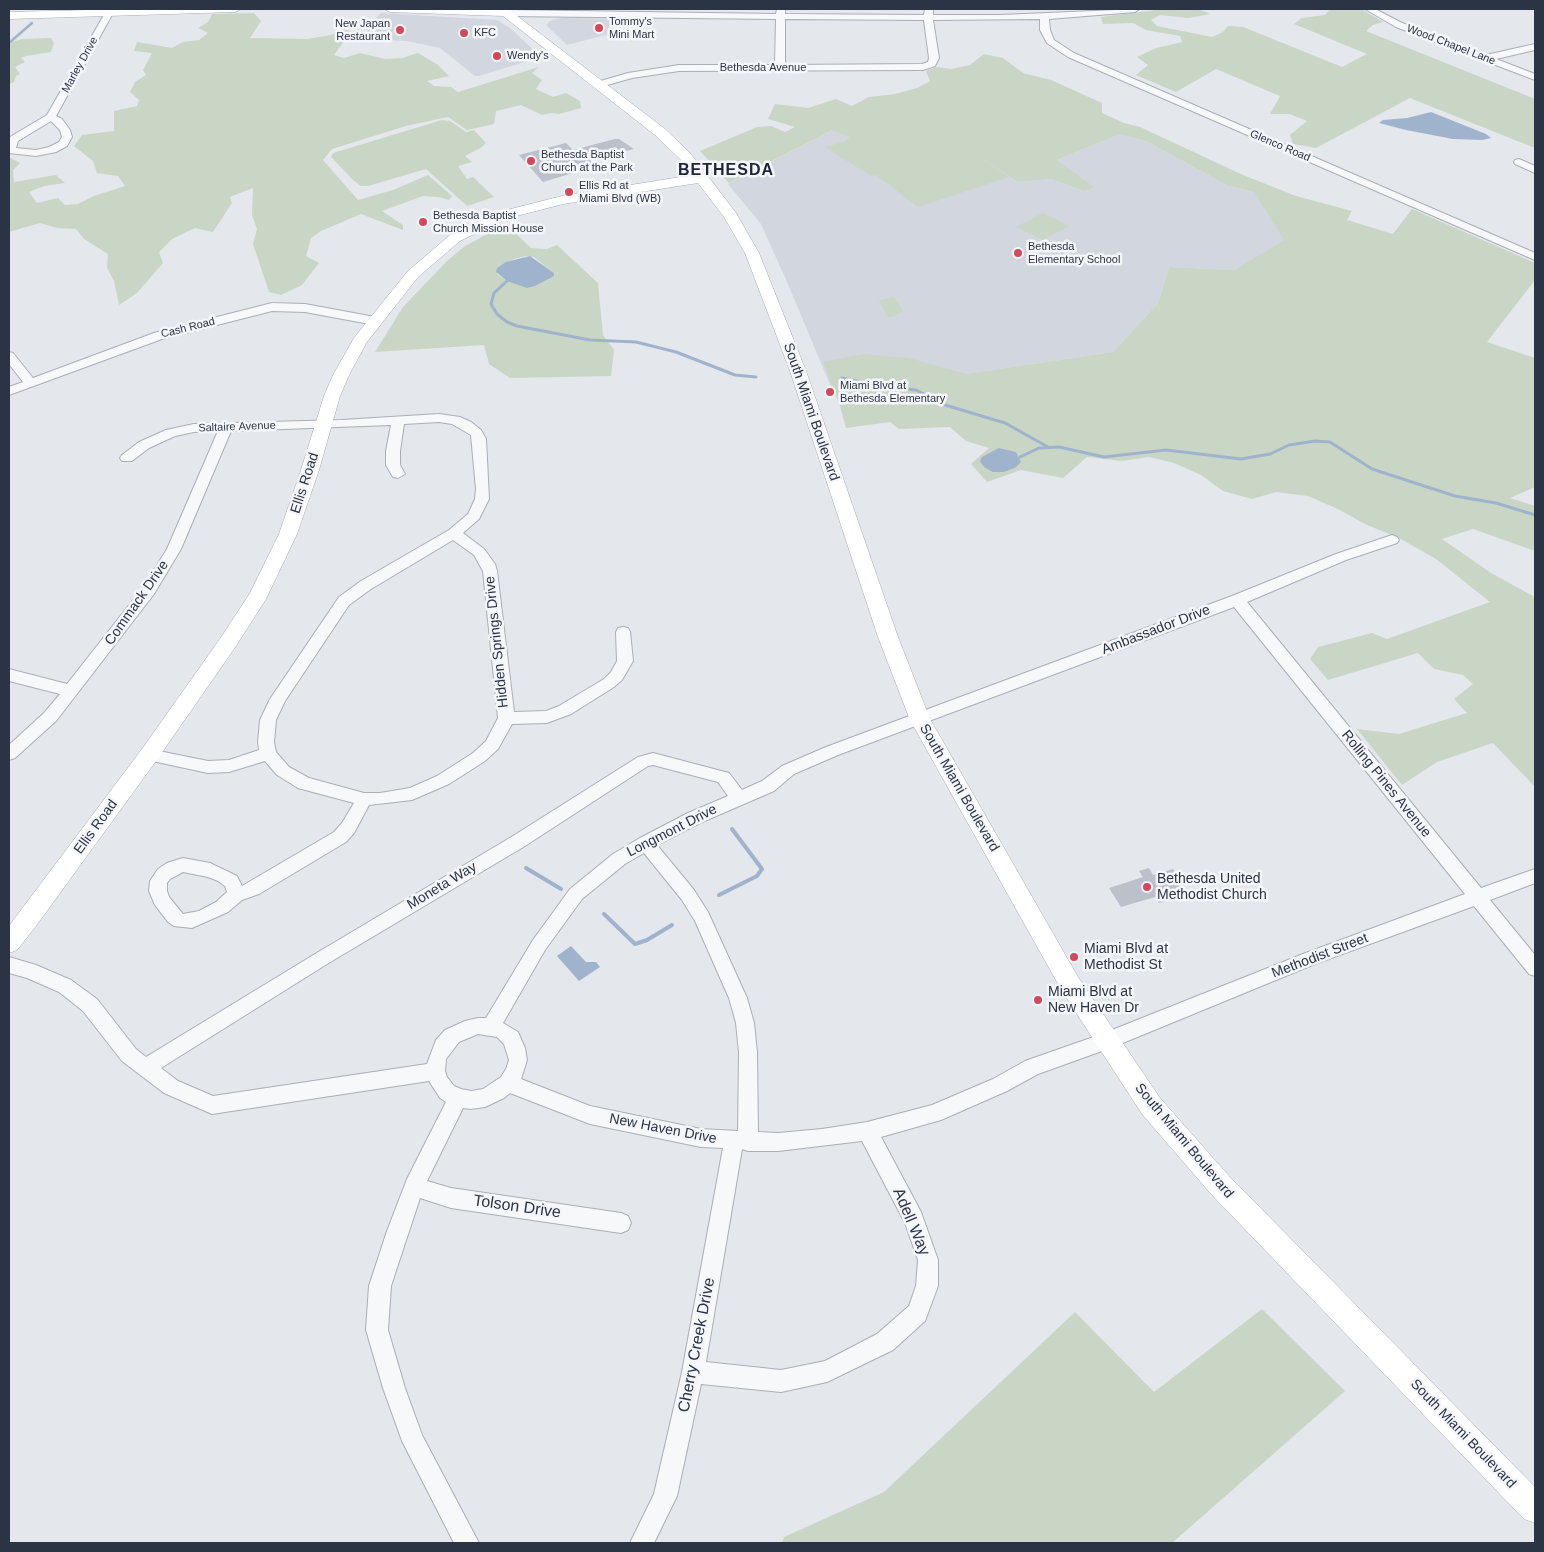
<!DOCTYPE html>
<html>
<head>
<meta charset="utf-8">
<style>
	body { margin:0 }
	#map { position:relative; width:1544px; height:1552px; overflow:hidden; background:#e4e7ec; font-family:Arial,sans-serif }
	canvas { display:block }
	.frame { position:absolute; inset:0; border:10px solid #2b3445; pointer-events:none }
</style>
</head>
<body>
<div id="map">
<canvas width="1544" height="1552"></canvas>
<div class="frame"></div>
</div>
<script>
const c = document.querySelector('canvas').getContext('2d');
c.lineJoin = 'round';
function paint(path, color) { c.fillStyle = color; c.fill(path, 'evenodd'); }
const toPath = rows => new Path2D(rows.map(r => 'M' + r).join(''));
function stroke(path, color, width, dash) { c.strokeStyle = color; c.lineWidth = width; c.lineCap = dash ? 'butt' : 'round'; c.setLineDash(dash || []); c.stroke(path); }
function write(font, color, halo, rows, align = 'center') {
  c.font = font + ' Arial,sans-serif'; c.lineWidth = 5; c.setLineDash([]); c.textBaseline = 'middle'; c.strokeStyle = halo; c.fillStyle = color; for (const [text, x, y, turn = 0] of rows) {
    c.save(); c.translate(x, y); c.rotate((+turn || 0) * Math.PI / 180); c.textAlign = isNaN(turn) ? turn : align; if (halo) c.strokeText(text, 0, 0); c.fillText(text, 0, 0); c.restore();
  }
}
const built = toPath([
	[381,13,497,20,510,28,539,55,538,58,479,76,475,76,440,48,407,41,363,39,372,23],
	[561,18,566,18,614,19,609,34,567,45,546,25,550,21],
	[919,117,1018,182,1050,179,1084,191,1057,160,1120,134,1148,142,1228,186,1254,192,1285,240,1234,270,1169,267,1158,303,1113,352,834,394,787,282,761,224,728,184,832,130]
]);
const green = toPath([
	[1164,9,1198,9,1210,14,1188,18,1160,15,1151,20,1157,26,1212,37,1223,32,1228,26,1243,27,1342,67,1367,54,1294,24,1302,18,1325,15,1330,9,1361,9,1383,22,1373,25,1366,31,1535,99,1535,148,1410,98,1316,148,1293,144,1290,135,1307,121,1290,114,1270,114,1280,96,1216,69,1176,92,1136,75,1148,65,1137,57,1156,48,1182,42,1180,36,1146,30,1133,23,1103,24,1101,17],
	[254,13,261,21,250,38,307,39,331,35,344,29,351,32,334,55,344,58,360,53,385,59,402,58,418,53,438,65,449,76,427,81,434,86,451,87,458,92,539,67,532,73,542,80,536,89,553,97,566,93,580,101,581,108,559,114,551,113,542,115,521,105,496,111,494,124,467,130,448,117,406,126,332,149,323,160,358,200,393,190,428,175,452,196,449,200,438,197,423,196,382,211,403,225,403,230,361,214,321,231,311,238,306,256,319,263,302,285,281,295,269,292,253,244,257,229,252,215,253,188,230,197,232,203,213,232,195,228,172,239,159,252,163,263,137,293,119,305,114,281,107,268,108,254,84,239,76,229,57,228,40,223,9,232,9,157,20,163,13,170,14,182,56,175,65,183,44,186,29,192,37,203,58,198,65,205,78,204,94,196,125,186,118,176,97,173,93,161,74,146,82,135,114,131,114,111,137,106,139,100,130,92,135,82,146,75,143,70,152,53,134,51,137,42,172,48,183,42,199,40,208,33,198,28,208,22,212,14],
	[51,38,54,43,51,52,26,56,21,58,25,62,15,67,20,74,16,76,14,82,9,84,9,43,22,39],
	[984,54,1003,58,1023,73,1051,80,1102,103,1102,113,1124,123,1140,127,1243,175,1296,196,1352,211,1347,220,1393,234,1412,209,1535,263,1535,280,1487,342,1535,358,1535,487,1510,498,1535,506,1535,551,1473,529,1442,539,1491,573,1535,597,1535,787,1493,743,1437,762,1402,785,1357,729,1399,734,1467,713,1454,699,1473,684,1463,675,1434,669,1418,653,1328,680,1310,659,1318,647,1372,633,1387,639,1490,602,1436,559,1401,539,1365,524,1338,509,1308,496,1276,492,1252,499,1223,491,1201,475,1174,463,1149,457,1122,461,1087,457,1063,478,1021,470,987,482,971,464,989,448,966,441,950,427,899,429,890,422,846,428,840,406,823,362,863,354,909,358,966,374,1113,352,1158,303,1169,267,1234,270,1284,240,1254,192,1228,186,1148,142,1120,134,1057,160,1094,187,1084,191,1050,179,1018,182,972,152,1009,177,918,207,876,175,871,176,825,147,843,142,850,137,832,130,729,183,700,151,757,127,771,126,785,132,795,127,768,119,775,104,808,108,836,99,852,106,869,97,895,94,917,88,930,81,926,71,937,67,951,69,970,65],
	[442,120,450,121,466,132,474,130,486,143,482,147,465,156,472,162,458,166,467,179,473,177,494,197,467,206,426,169,368,186,361,186,353,180,331,157,333,153],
	[1043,213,1069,226,1043,240,1016,227],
	[506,224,531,248,547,249,557,245,598,283,603,335,614,350,611,376,510,378,489,364,484,345,375,352,403,307,446,262,465,246],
	[526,256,534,257,555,274,507,281,497,274,497,268,514,259],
	[894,297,903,311,895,316,888,317,879,302,880,300],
	[1262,1309,1345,1391,1172,1543,782,1543,784,1537,884,1492,1075,1312,1154,1392]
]);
const water = toPath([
	[1431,112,1486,134,1491,138,1482,140,1453,139,1406,130,1379,123,1383,120,1407,118],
	[530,256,554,273,554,276,535,286,527,288,507,281,496,272,497,268,506,262],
	[999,448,1016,452,1021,462,1015,468,1004,472,993,472,984,467,980,461,982,457],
	[571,946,586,962,596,962,600,967,579,981,557,956]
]);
const streamFar2 = toPath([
	[9,43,32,23]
]);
const streamFar1 = toPath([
	[509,279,494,293,491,304,497,314,507,322,517,326,590,340,636,342,676,352,735,375,756,377],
	[842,378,880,386,916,390,945,405,1005,423,1048,447],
	[1020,457,1039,448,1059,447,1104,457,1166,450,1241,459,1270,454,1289,445,1315,441,1330,442,1372,469,1455,496,1496,503,1535,515]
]);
const stream = toPath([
	[526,868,561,889],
	[719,895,757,876,762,869,732,829],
	[604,914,635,944,647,940,672,925]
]);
const building = toPath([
	[615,139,619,139,634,149,590,160,596,166,543,182,519,155,566,143,573,150],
	[1149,868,1153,875,1173,869,1184,886,1164,892,1169,900,1159,903,1155,897,1121,907,1109,888,1143,877,1139,871]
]);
const minor = toPath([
	[777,9,785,9,785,14,924,15,925,9,933,9,933,15,1001,15,1139,9,1135,12,1049,19,1050,30,1054,40,1074,53,1535,253,1535,260,1068,57,1047,43,1040,30,1040,19,933,20,939,58,935,66,923,70,679,71,632,78,600,87,595,84,597,82,628,73,679,65,775,65,776,19,506,16,502,13,506,10,776,14,777,9],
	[785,19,924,20,929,58,928,62,922,64,785,65,785,19],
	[1365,9,1375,9,1402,23,1486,55,1535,44,1535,50,1496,59,1535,74,1535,80,1396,27,1365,9],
	[109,10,113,13,56,116,62,119,70,130,72,137,67,146,56,152,36,156,9,153,9,139,10,137,47,115,105,13,109,10],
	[51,121,60,130,62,137,59,142,49,147,36,150,16,148,18,141,51,121],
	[1519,159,1535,166,1535,173,1515,164,1514,162,1515,160,1519,159],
	[272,303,305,304,375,317,381,321,375,325,305,312,272,311,162,339,9,395,9,387,23,382,9,364,9,352,13,353,33,378,154,333,272,303],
	[439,414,460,417,471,422,481,430,486,439,489,499,479,519,463,533,484,549,495,564,497,571,514,712,546,711,559,706,604,679,611,672,617,661,616,632,618,628,623,627,628,628,630,632,633,661,622,680,614,687,571,714,547,723,512,724,498,749,485,761,449,784,412,800,369,805,354,833,346,842,259,894,242,900,228,912,192,928,174,926,168,922,155,905,149,891,150,881,158,869,167,863,183,858,210,863,237,876,242,886,334,832,342,823,354,803,298,788,277,775,265,761,229,772,208,773,143,759,141,755,143,751,149,749,208,761,229,760,259,750,258,742,260,720,270,699,339,597,361,581,449,530,468,514,475,499,476,489,471,435,452,424,439,422,404,424,400,451,400,465,405,474,398,478,393,477,386,465,386,451,391,425,231,431,181,549,154,594,56,721,15,758,9,760,9,745,44,713,60,694,9,681,9,669,67,684,144,586,167,549,218,431,194,432,175,436,149,448,132,461,122,461,120,458,122,455,139,442,166,430,194,424,342,420,439,414],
	[453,540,474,555,483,571,498,718,486,741,473,753,437,776,410,788,380,793,364,793,309,778,289,767,276,752,274,742,276,720,285,701,349,605,371,589,453,540],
	[183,872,208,877,218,881,225,886,227,892,216,902,199,911,183,914,169,897,167,891,167,883,170,879,183,872],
	[1392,535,1397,537,1399,540,1397,543,1346,560,1247,602,1481,888,1535,869,1535,883,1490,900,1535,955,1535,976,1529,974,1474,906,1315,964,1113,1047,1038,1074,1007,1091,941,1120,881,1137,921,1212,938,1260,938,1286,925,1321,893,1350,827,1382,781,1392,701,1384,677,1496,654,1543,630,1543,654,1494,682,1372,723,1148,701,1147,590,1124,510,1093,504,1098,485,1107,471,1109,463,1108,427,1181,451,1188,621,1213,628,1216,631,1223,628,1230,621,1233,451,1208,420,1198,391,1286,388,1330,405,1388,422,1435,479,1543,454,1543,402,1441,383,1388,366,1330,369,1286,387,1231,407,1179,446,1102,440,1098,429,1081,212,1114,164,1093,122,1061,83,1011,59,992,27,978,9,973,9,957,36,965,71,980,97,999,136,1049,146,1057,315,954,513,836,638,757,653,753,729,773,742,790,762,781,782,766,826,747,1232,596,1336,554,1392,535],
	[1234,607,1465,894,1303,954,1102,1034,1025,1061,993,1079,932,1105,867,1122,822,1129,778,1133,758,1132,757,1052,754,1023,747,998,708,912,694,890,657,845,700,823,774,791,794,774,838,755,1234,607],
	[653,765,718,782,728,796,688,813,640,838,613,854,570,889,533,940,486,1018,478,1018,465,1021,445,1030,436,1040,427,1064,213,1096,178,1081,161,1068,327,964,525,846,648,766,653,765],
	[644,853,682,900,695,921,729,998,736,1023,739,1052,738,1131,701,1129,590,1106,521,1079,527,1060,525,1048,518,1032,503,1023,545,950,582,899,625,864,644,853],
	[478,1034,497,1037,504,1044,509,1060,506,1069,501,1077,483,1089,471,1091,461,1089,454,1086,447,1077,445,1071,446,1059,459,1042,478,1034],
	[862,1141,905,1223,918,1260,916,1286,909,1306,877,1334,825,1361,781,1370,706,1362,742,1149,748,1151,778,1151,862,1141]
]);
const major = toPath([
	[131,9,241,9,235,12,9,19,9,12,131,9],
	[384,9,508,9,665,129,690,153,736,213,759,253,806,371,898,637,930,719,1078,977,1160,1098,1229,1176,1535,1487,1535,1523,1524,1519,1211,1194,1142,1114,1062,991,910,720,878,637,790,371,745,253,724,217,698,183,563,204,505,219,460,241,418,277,367,342,349,375,340,396,319,470,297,534,266,599,236,646,156,761,36,926,17,950,9,953,9,926,142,749,222,636,250,593,279,534,301,470,324,396,333,375,354,338,408,271,450,235,495,213,562,196,693,175,680,159,655,135,503,16,390,12,384,9]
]);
const markers = [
	[599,28,5,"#d1495b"],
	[400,30,5,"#d1495b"],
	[464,33,5,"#d1495b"],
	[497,56,5,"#d1495b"],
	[531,161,5,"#d1495b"],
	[569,192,5,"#d1495b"],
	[423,222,5,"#d1495b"],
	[1018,253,5,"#d1495b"],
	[830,392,5,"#d1495b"],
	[1147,887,5,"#d1495b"],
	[1074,957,5,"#d1495b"],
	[1038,1000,5,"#d1495b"]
];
const farPoinames = [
	["Tommy's",609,22],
	["Mini Mart",609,35],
	["New Japan",390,24,"right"],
	["Restaurant",390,37,"right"],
	["KFC",474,33],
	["Wendy's",507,56],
	["Bethesda Baptist",541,155],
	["Church at the Park",541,168],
	["Ellis Rd at",579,186],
	["Miami Blvd (WB)",579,199],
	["Bethesda Baptist",433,216],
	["Church Mission House",433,229],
	["Bethesda",1028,247],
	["Elementary School",1028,260],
	["Miami Blvd at",840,386],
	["Bethesda Elementary",840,399]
];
const farStreetnames = [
	["Wood Chapel Lane",1451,45,21],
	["Marley Drive",80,65,-61],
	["Bethesda Avenue",763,68],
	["Glenco Road",1280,146,23],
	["Cash Road",188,328,-14],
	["Saltaire Avenue",237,427,-2]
];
const streetNames = [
	["South Miami Boulevard",811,412,71],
	["Ellis Road",305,483,-72],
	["Commack Drive",137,603,-55],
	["Ambassador Drive",1156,630,-21],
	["Hidden Springs Drive",497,642,-96],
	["Rolling Pines Avenue",1386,784,51],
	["South Miami Boulevard",959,788,60],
	["Ellis Road",96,827,-54],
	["Longmont Drive",672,831,-27],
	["Moneta Way",442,886,-31],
	["Methodist Street",1320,956,-21],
	["New Haven Drive",663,1129,11],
	["South Miami Boulevard",1184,1141,50],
	["South Miami Boulevard",1463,1434,46]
];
const poiNames = [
	["Bethesda United",1157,879],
	["Methodist Church",1157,895],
	["Miami Blvd at",1084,949],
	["Methodist St",1084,965],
	["Miami Blvd at",1048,992],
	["New Haven Dr",1048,1008]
];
const farDistrictnames = [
	["BETHESDA",726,171]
];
const nearStreetnames = [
	["Tolson Drive",517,1207,8],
	["Adell Way",911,1222,67],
	["Cherry Creek Drive",697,1345,-79]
];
paint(built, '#d2d6de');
paint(green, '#c9d6c5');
paint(water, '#9fb4cc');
stroke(streamFar2, '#9fb4cc', 2.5);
stroke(streamFar1, '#9fb4cc', 3);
stroke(stream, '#9fb4cc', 4);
paint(building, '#bbc0ca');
stroke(minor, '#a9aeb7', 2);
stroke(major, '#a3abb8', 1);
paint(minor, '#f7f8fa');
paint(major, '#fff');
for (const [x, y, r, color] of markers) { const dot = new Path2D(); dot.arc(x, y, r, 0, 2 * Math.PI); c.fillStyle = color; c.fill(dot); stroke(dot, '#f4f6f9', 2); }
write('11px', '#2b3445', '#f4f6f9', farPoinames, 'left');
write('11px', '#2b3445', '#f4f6f9', farStreetnames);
write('14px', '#2b3445', '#f4f6f9', streetNames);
write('14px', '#2b3445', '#f4f6f9', poiNames, 'left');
c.letterSpacing = '1px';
write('bold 16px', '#1d2536', '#f4f6f9', farDistrictnames);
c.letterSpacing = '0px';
write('16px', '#2b3445', '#f4f6f9', nearStreetnames);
</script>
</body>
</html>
